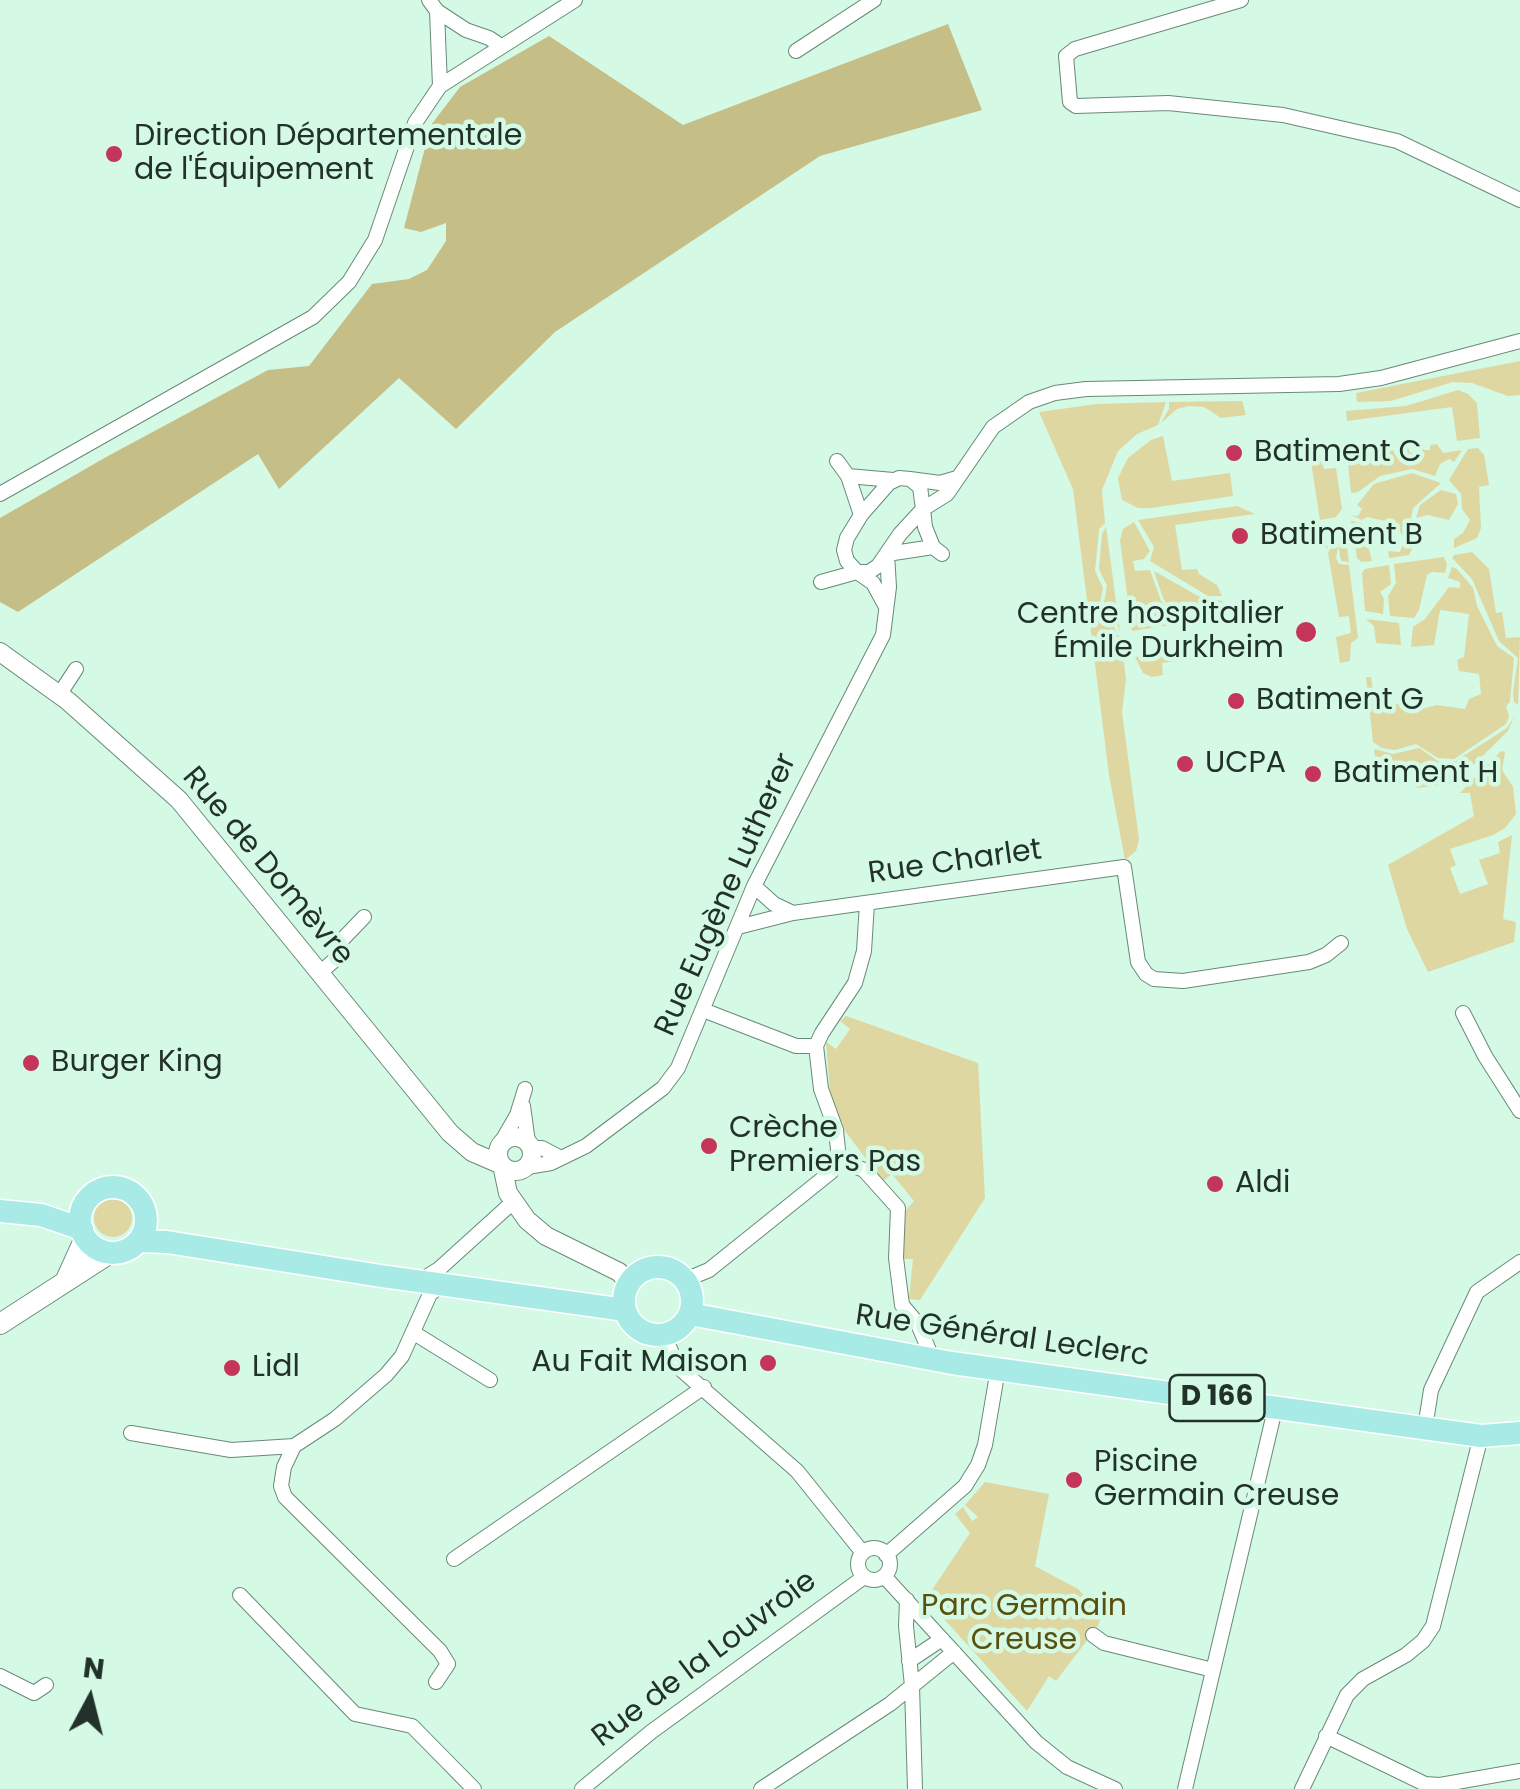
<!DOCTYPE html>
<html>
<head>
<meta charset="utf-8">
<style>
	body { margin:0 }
	#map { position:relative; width:1520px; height:1789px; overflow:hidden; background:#d4f9e4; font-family:Poppins,sans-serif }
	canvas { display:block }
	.north { position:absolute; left:40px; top:1649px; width:100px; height:100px; -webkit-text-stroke:8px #d4f9e4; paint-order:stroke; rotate:7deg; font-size:28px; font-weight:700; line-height:40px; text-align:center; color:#223129 }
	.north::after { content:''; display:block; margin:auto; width:35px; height:45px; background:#223129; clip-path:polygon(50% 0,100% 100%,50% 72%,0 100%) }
</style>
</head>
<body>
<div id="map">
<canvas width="1520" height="1789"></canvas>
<div class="north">N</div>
</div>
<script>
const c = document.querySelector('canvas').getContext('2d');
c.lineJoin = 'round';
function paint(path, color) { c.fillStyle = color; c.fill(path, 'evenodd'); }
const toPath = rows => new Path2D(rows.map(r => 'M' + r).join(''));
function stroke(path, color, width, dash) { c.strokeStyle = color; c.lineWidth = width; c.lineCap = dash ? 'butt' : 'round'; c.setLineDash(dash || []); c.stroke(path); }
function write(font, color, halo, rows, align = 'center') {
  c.font = font + ' Poppins,sans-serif'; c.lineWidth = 9; c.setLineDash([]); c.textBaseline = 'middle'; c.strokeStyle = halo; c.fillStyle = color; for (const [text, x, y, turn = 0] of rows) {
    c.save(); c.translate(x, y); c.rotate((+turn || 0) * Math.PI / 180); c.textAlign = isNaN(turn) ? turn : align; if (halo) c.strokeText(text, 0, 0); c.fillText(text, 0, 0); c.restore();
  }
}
const green = toPath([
	[1520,361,1520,395,1508,396,1472,383,1453,382,1391,401,1357,402,1356,393],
	[1458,390,1468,394,1477,403,1480,438,1457,441,1452,407,1347,421,1346,411,1406,406],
	[1242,401,1246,415,1221,418,1204,407,1189,406,1177,409,1161,423,1169,409,1169,402],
	[1166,402,1158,425,1137,434,1118,451,1102,490,1105,523,1099,529,1095,571,1103,588,1100,603,1108,612,1104,617,1111,618,1117,635,1121,636,1126,679,1122,712,1139,839,1136,851,1125,860,1109,775,1073,489,1039,412,1097,404],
	[1163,436,1172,481,1230,473,1233,496,1151,508,1138,508,1122,500,1118,478,1128,458,1151,440],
	[1437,444,1443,453,1462,450,1454,462,1449,459,1440,464,1435,476,1412,469,1380,476,1358,492,1351,493,1348,463,1365,461,1370,458,1370,453,1378,452,1379,457,1384,456,1384,451,1393,450,1395,455,1399,454,1399,449,1408,448,1410,453,1415,452,1414,447,1423,446,1424,450,1430,450,1430,445],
	[1478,448,1484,455,1489,485,1479,487,1481,528,1477,538,1454,548,1454,539,1463,533,1470,520,1462,509,1461,494,1449,480,1468,449],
	[1321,454,1324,469,1336,468,1342,509,1336,517,1320,520,1310,455],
	[1412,473,1441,483,1413,508,1411,518,1417,525,1418,537,1409,555,1389,558,1388,551,1400,552,1403,544,1404,538,1395,523,1367,517,1362,520,1351,515,1358,516,1362,509,1357,505,1374,484],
	[1441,490,1456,494,1458,504,1449,520,1428,515,1416,518,1420,505],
	[1237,506,1255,514,1175,525,1182,570,1197,569,1199,574,1217,585,1222,596,1208,596,1150,561,1154,547,1138,520],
	[1351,521,1362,523,1372,561,1361,562,1357,558],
	[1134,522,1150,551,1144,559,1133,561,1135,571,1150,570,1161,601,1171,611,1177,624,1132,631,1120,540,1123,529],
	[1106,527,1120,632,1113,612,1104,602,1107,586,1099,569,1102,534],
	[1341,529,1345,534,1349,562,1341,561,1338,543,1331,543,1327,549,1323,532],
	[1332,545,1338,547,1336,558,1339,564,1349,565,1358,638,1351,643,1350,661,1340,663,1336,637,1351,633,1349,616,1339,617,1328,553],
	[1472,552,1489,569,1496,613,1502,612,1506,638,1520,637,1518,705,1514,702,1513,693,1518,658,1499,641,1472,579,1452,558,1454,555],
	[1444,557,1447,564,1445,573,1432,572,1427,575,1419,610,1414,618,1390,616,1388,596,1396,583,1394,564],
	[1389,565,1391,584,1380,592,1384,599,1383,614,1365,611,1362,573,1365,569],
	[1452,567,1457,569,1473,588,1477,606,1497,646,1514,658,1510,702,1506,706,1509,717,1506,724,1454,759,1438,758,1416,744,1395,750,1382,748,1373,742,1366,677,1371,677,1374,699,1385,698,1386,703,1405,705,1413,711,1437,705,1465,709,1469,699,1481,694,1479,674,1459,671,1457,660,1464,657,1469,614,1440,610,1434,645,1411,647,1413,627,1425,619,1449,587,1460,588,1460,582,1448,578],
	[1154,571,1198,596,1222,601,1223,607,1187,612,1188,623,1181,624,1163,598],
	[1366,619,1399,623,1401,645,1376,643,1374,626],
	[1192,649,1193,659,1162,663,1163,675,1152,677,1143,673,1135,657],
	[1514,717,1508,731,1455,783,1417,788,1414,771,1401,773,1402,782,1379,783,1374,749,1393,754,1419,748,1438,761,1451,764,1507,728],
	[1501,751,1505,752,1502,770,1513,787,1516,814,1505,828,1493,835,1450,849,1456,865,1450,868,1460,894,1488,884,1479,860,1500,853,1498,842,1512,835,1503,919,1516,922,1514,942,1428,972,1407,929,1388,865,1474,816,1470,793,1460,793],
	[846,1016,978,1063,985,1198,920,1300,909,1299,913,1259,901,1259,901,1216,914,1201,892,1174,883,1181,845,1131,830,1092,826,1042,836,1049,850,1029,840,1021],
	'94 1218a19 19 0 1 1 38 0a19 19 0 1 1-38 0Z',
	[985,1482,1049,1494,1035,1566,1078,1589,1102,1614,1098,1626,1056,1681,1049,1676,1027,1711,926,1599,970,1533,955,1514,963,1507,972,1521,978,1517,965,1505]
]);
const forest = toPath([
	[948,24,982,110,820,156,555,332,456,429,399,378,279,489,258,454,18,612,0,602,0,518,108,456,268,370,309,366,372,284,409,279,427,270,446,241,446,223,421,232,404,228,431,125,460,87,549,36,683,125]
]);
const minor = toPath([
	[429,0,437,11,466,30,489,38,501,46],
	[1241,0,1075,49,1066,56,1070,102,1076,106,1168,103,1283,115,1397,141,1520,200],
	[437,11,440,86],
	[796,51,874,0],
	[837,461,848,476,861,515],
	[848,476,893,480],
	[899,478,910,479,920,487,923,509,900,534,878,566,869,572,857,572,847,561,844,550,847,538,861,515,889,483,899,478],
	[910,479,940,483,957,478],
	[0,494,313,317,349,282,375,240,415,123,440,86,575,0],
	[942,554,933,547,925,527,923,509,947,494,993,427,1029,402,1055,393,1086,389,1339,384,1381,378,1520,341],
	[821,582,857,572,873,583,886,607],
	[59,695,76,669],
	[867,903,864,951,855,983,822,1033,816,1046,821,1089,836,1130,839,1160,864,1170,898,1208,896,1258,902,1305,918,1324,933,1360],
	[793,913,1124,867,1138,962,1146,974,1154,979,1183,981,1309,962,1326,955,1341,943],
	[738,927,793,913,774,904,754,886],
	[321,972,339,956,340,942,364,917],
	[703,1010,796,1046,816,1046],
	[1463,1013,1485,1056,1520,1111],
	[523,1106,528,1142],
	[502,1141,517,1115,525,1089],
	[532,1148,542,1148,559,1157],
	[527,1167,551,1163,586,1146,663,1088,678,1068,754,886,883,635,889,587,887,554,933,547],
	[423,1279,439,1269,513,1202],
	[685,1280,709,1270,831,1172,839,1160],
	[414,1333,490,1380],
	[664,1335,678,1367,797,1471,863,1553],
	[1425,1428,1431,1390,1477,1292,1520,1262],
	[131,1433,231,1450,294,1446,335,1419,386,1375,402,1356,430,1294,441,1285],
	[294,1446,284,1467,281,1486,285,1497,440,1651,448,1664,436,1682],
	'858 1564a16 16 0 1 1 32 0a16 16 0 1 1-32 0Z',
	[886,1555,965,1486,978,1465,985,1445,998,1369],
	[454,1559,704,1387],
	[884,1576,1036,1742,1067,1767,1115,1789],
	[240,1595,355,1714,412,1726,474,1789],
	[907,1600,906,1626,912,1686,915,1789],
	[1093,1635,1104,1643,1213,1670],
	[909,1661,942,1639],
	[0,1676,34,1693,46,1685],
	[1326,1736,1425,1784,1440,1785,1520,1771],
	[582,1789,651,1732,864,1577],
	[761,1789,890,1704,954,1652],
	[1185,1789,1276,1405],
	[1302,1789,1347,1695,1363,1679,1406,1655,1423,1641,1433,1626,1481,1436]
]);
const tertiary = toPath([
	[0,652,68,701,179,800,450,1133,472,1152,502,1165,508,1193,527,1220,546,1236,619,1272,629,1283],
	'498 1154a17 17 0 1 1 34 0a17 17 0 1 1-34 0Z'
]);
const secondary = toPath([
	[65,1282,85,1238],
	[0,1324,110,1253]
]);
const primary = toPath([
	'80 1220a33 33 0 1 1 66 0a33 33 0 1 1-66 0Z',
	[0,1211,41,1215,82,1229],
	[138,1241,167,1242,381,1276,625,1310],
	'624 1301a34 34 0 1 1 68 0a34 34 0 1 1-68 0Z',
	[690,1314,952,1363,1481,1436,1520,1433]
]);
const markers = [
	[114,154,10,"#c53559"],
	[1234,453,10,"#c53559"],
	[1240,536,10,"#c53559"],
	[1306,632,12,"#c53559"],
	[1236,701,10,"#c53559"],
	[1185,764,10,"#c53559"],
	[1313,774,10,"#c53559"],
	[31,1063,10,"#c53559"],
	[709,1146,10,"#c53559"],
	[1215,1184,10,"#c53559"],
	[768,1363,10,"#c53559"],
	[232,1368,10,"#c53559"],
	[1074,1480,10,"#c53559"]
];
const shields = [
	[1217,1398,95]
];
const shieldNames = [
	["D 166",1217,1398]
];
const poiNames = [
	["Direction Départementale",134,137],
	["de l'Équipement",134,171],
	["Batiment C",1254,453],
	["Batiment B",1260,536],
	["Centre hospitalier",1284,615,"right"],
	["Émile Durkheim",1284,649,"right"],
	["Batiment G",1256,701],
	["UCPA",1205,764],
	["Batiment H",1333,774],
	["Burger King",51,1063],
	["Crèche",729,1129],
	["Premiers Pas",729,1163],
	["Aldi",1235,1184],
	["Au Fait Maison",748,1363,"right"],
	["Lidl",252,1368],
	["Piscine",1094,1463],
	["Germain Creuse",1094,1497]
];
const streetNames = [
	["Rue Charlet",955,863,-8],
	["Rue de Domèvre",267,867,50],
	["Rue Eugène Lutherer",727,895,-66],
	["Rue Général Leclerc",1002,1337,8],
	["Rue de la Louvroie",705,1660,-37]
];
const parkNames = [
	["Parc Germain",1024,1607],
	["Creuse",1024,1641]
];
paint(green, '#ded7a2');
paint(forest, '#c6be87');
stroke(minor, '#688a77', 16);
stroke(tertiary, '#688a77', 20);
stroke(secondary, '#688a77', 22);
stroke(primary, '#fff', 25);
stroke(minor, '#fff', 14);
stroke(tertiary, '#fff', 18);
stroke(secondary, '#fff', 20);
stroke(primary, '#a8ebe6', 22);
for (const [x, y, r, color] of markers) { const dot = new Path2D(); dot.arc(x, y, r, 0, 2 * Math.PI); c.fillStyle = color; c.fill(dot); stroke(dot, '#d4f9e4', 4); }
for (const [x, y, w] of shields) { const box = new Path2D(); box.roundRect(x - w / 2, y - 23, w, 46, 8); c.fillStyle = '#d4f9e4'; c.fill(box); stroke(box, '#223129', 2.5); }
write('bold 28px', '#223129', null, shieldNames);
write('30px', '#223129', '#d4f9e4', poiNames, 'left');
write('30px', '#223129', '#d4f9e4', streetNames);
write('30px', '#59500d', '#d4f9e4', parkNames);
</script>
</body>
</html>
